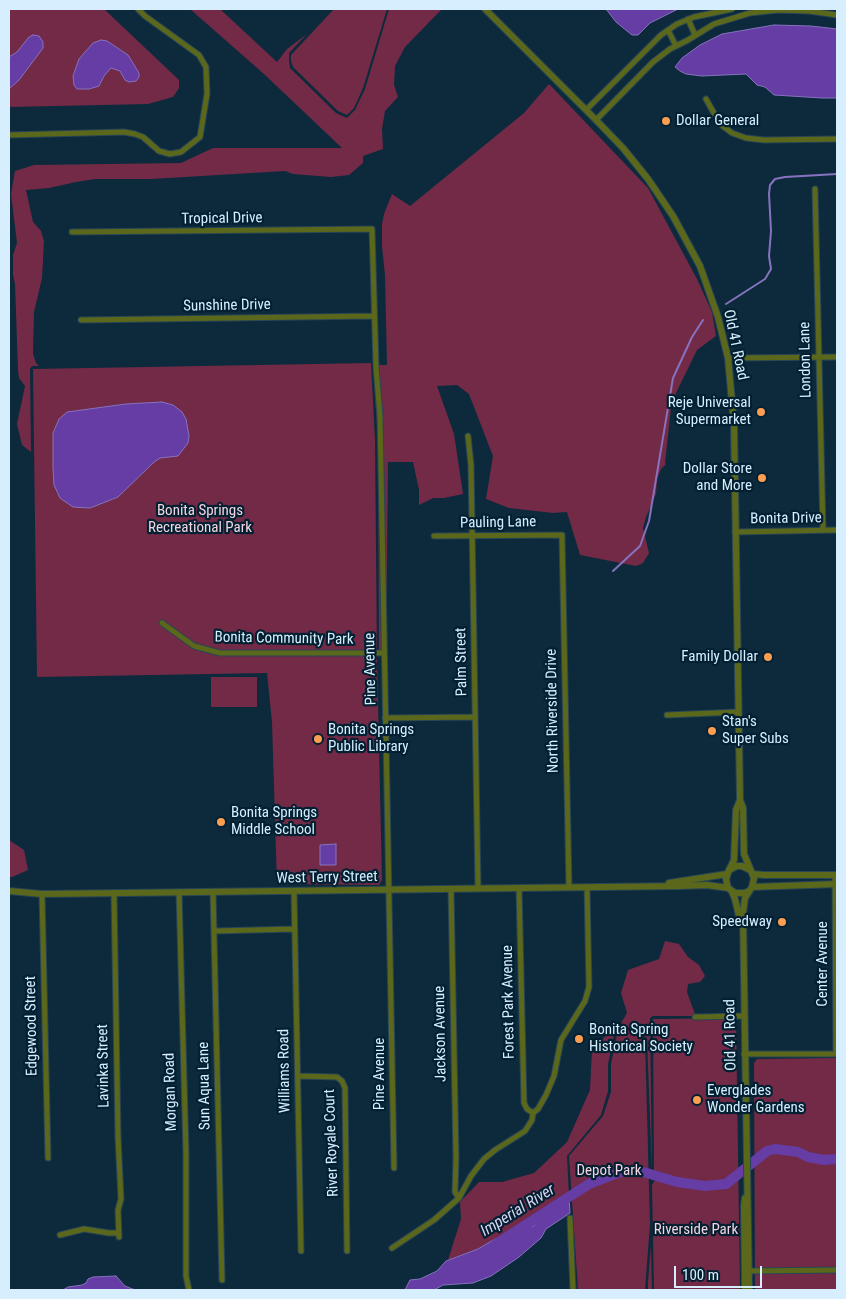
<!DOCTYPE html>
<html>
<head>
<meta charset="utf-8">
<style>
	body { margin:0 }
	#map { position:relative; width:846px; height:1299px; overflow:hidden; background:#0c2a3b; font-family:"Roboto Condensed",sans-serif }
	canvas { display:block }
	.frame { position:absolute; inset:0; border:10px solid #d7eefe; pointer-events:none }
	.scale { position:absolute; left:674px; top:1266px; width:88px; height:22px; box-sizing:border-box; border:2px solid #d7eefe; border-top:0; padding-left:6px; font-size:15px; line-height:18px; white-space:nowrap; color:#d7eefe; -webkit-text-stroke:4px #022031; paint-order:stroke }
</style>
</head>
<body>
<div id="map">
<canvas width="846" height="1299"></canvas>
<div class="frame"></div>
<div class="scale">100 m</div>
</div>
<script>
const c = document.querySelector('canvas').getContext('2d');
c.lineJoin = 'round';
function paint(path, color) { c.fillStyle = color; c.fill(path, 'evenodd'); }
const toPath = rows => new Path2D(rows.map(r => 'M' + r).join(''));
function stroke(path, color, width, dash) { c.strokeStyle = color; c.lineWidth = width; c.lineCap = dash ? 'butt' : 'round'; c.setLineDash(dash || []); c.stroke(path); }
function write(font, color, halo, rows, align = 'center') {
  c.font = font + ' "Roboto Condensed",sans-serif'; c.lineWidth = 4.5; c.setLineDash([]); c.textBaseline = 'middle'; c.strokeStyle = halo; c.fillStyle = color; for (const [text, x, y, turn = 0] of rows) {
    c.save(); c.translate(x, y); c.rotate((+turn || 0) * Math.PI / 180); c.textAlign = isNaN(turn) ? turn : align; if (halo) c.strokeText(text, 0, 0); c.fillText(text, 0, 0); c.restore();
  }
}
const green = toPath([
	[9,9,104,9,179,80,179,88,173,97,148,104,9,107],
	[190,9,220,9,277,62,287,49,307,34,289,53,289,61,290,68,336,113,347,118,355,110,365,89,389,9,442,9,405,47,395,66,394,85,398,97,385,111,382,129,383,149,363,156,363,163,349,175,331,177,293,174,285,171,151,179,95,179,76,182,49,188,26,190,33,222,41,231,44,241,42,278,34,312,33,354,36,363,39,366,32,366,30,369,31,452,22,445,17,424,25,386,19,378,18,369,15,284,13,275,13,255,17,243,11,194,15,171,34,165,181,163,213,148,342,148,264,74],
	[334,9,387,9,363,88,354,108,347,115,338,111,293,67,291,61,291,55],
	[549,84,648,188,697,279,712,312,716,336,697,350,676,393,671,408,665,463,666,464,661,469,657,479,656,494,646,517,643,528,649,553,643,563,636,566,580,555,567,512,553,513,509,508,486,499,493,456,469,394,457,385,437,386,454,434,463,494,444,498,433,498,419,505,419,490,413,462,388,462,386,656,379,656,378,440,373,365,387,365,385,275,382,246,382,224,384,214,392,194,410,206,524,113],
	[371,363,375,440,377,659,382,880,379,885,277,884,272,722,267,673,37,677,33,369],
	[211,677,257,677,257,707,211,707],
	[9,840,24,850,28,870,12,877,9,877],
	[665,941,679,944,688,957,699,965,705,976,700,982,688,984,687,992,695,1014,699,1016,653,1016,650,1018,652,1172,647,1038,621,1023,627,1013,621,993,628,970,659,959],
	[736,1018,740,1290,654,1290,652,1185,657,1176,654,1175,653,1019],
	[619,1025,645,1039,650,1224,645,1290,578,1290,569,1156,603,1116,611,1092,611,1064],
	[615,1030,608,1064,608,1091,601,1115,567,1156,569,1196,553,1209,543,1212,534,1226,526,1228,518,1235,495,1239,478,1249,448,1260,461,1219,460,1202,479,1182,502,1182,534,1173,567,1142,590,1090,592,1049,610,1032],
	[837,1058,837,1159,835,1160,837,1163,837,1290,755,1290,754,1063,757,1059],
	[651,1245,652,1290,648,1290,648,1282]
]);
const water = toPath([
	[606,9,678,9,650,23,638,35,632,35,616,22,606,9],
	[774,25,811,26,837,29,837,98,822,98,774,95,765,87,757,85,746,74,702,76,686,74,680,71,675,67,682,58,700,45,722,34,774,25],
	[33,35,39,36,43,42,43,48,19,80,9,89,9,57,17,52,29,37,33,35],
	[101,40,107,41,128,55,139,73,139,77,136,81,129,82,125,80,120,71,111,68,104,76,99,86,89,89,77,89,74,85,73,76,79,59,93,43,101,40],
	[162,402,173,405,182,412,186,419,189,436,188,443,178,456,160,458,153,463,118,497,90,508,73,507,60,498,54,485,53,468,53,433,59,419,67,412,126,404,162,402],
	[336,844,336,865,320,865,320,845,336,844],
	[569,1196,570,1213,546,1229,541,1238,519,1257,491,1276,473,1283,443,1285,434,1290,405,1290,410,1280,420,1279,437,1271,446,1261,478,1249,495,1239,518,1235,526,1228,534,1226,537,1222,539,1214,553,1209,569,1196],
	[116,1276,125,1286,135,1290,63,1290,68,1287,82,1285,86,1283,88,1279,93,1277,116,1276]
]);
const stream = toPath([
	[726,304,765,279,771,269,769,256,771,231,769,194,770,185,775,179,785,177,837,174],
	[613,571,640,546,649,521,673,378,692,337,703,320]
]);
const river = toPath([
	[496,1244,589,1184,623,1171,640,1171,677,1182,705,1186,726,1184,767,1151,775,1149,798,1152,808,1157,824,1160,837,1159]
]);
const minor = toPath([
	[688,19,695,35],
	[668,30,676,46],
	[706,99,720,124,732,133,746,138,764,140,837,139],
	[586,110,661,35,677,24,694,17,732,9],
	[596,120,653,62,670,49,688,40,714,24,750,13,778,10,809,11,837,15],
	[9,135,124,132,135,134,143,137,159,151,170,154,181,152,200,137,207,94,206,67,199,55,145,16,138,9],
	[815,189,823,530],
	[72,232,372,229,376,367,380,416,394,1168],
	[81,320,374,316],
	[728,358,837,357],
	[468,436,471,465,478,888],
	[735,532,837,530],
	[434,536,562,535,569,887],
	[162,623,194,646,220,653,383,653],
	[667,715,738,712],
	[385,718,475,717],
	[835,875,836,1054],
	[519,888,524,1103,527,1109,533,1113],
	[451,889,456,1158,455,1192,459,1198],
	[294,891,301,1251],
	[179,892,186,1153,186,1276,189,1290],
	[213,892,222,1280],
	[114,893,118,1137,121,1199,118,1210,119,1237],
	[42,894,48,1158],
	[214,931,294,929],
	[695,1017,744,1016],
	[744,1054,837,1054],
	[298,1076,337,1077,342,1081,345,1088,347,1251],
	[570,1218,573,1290],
	[60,1235,84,1229,109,1233,119,1233],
	[392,1248,434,1220,459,1198,471,1176,484,1159,495,1150,525,1131,532,1120,533,1113,538,1109,546,1095,554,1076,561,1040,585,1001,589,987,587,887],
	[749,1271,837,1270]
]);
const tertiary = toPath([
	[485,9,596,120,623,148,648,179,673,216,700,266,718,317,728,358,734,424,740,800,743,808,744,854,754,878,752,887,745,898,743,913,749,1290],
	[729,870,734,860,736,810,740,800],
	[753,874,764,875,837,875],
	[669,883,727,874],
	[752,887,837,884],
	[9,891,42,894,680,886,707,885,728,888],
	[749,891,745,893,735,893,728,888,726,879,729,870,737,866,742,866,750,870],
	[732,892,735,899,740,920],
	[745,1290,744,1206,745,1198]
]);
const markers = [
	[666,121,5,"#fb9e51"],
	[761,412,5,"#fb9e51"],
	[762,478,5,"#fb9e51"],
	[768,657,5,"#fb9e51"],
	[712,731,5,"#fb9e51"],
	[318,739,5,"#fb9e51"],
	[221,822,5,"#fb9e51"],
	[782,922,5,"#fb9e51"],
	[579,1039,5,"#fb9e51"],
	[697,1100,5,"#fb9e51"]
];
const poiNames = [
	["Dollar General",676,121],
	["Reje Universal",751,403,"right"],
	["Supermarket",751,420,"right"],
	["Dollar Store",752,469,"right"],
	["and More",752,486,"right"],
	["Family Dollar",758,657,"right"],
	["Stan's",722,722],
	["Super Subs",722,739],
	["Bonita Springs",328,730],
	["Public Library",328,747],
	["Bonita Springs",231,813],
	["Middle School",231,830],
	["Speedway",772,922,"right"],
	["Bonita Spring",589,1030],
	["Historical Society",589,1047],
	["Everglades",707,1091],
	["Wonder Gardens",707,1108]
];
const streetNames = [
	["Tropical Drive",222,219,-1],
	["Sunshine Drive",227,306,-1],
	["Old 41 Road",735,345,78],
	["London Lane",806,360,-91],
	["Bonita Drive",786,519,-1],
	["Pauling Lane",498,523,-1],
	["Bonita Community Park",284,639,1],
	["Palm Street",462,662,-91],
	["Pine Avenue",371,669,-91],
	["North Riverside Drive",553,711,-91],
	["West Terry Street",327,878,-1],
	["Center Avenue",823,964,-90],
	["Forest Park Avenue",509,1002,-91],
	["Edgewood Street",32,1026,-91],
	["Jackson Avenue",441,1034,-91],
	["Old 41 Road",731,1035,-91],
	["Lavinka Street",104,1066,-91],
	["Williams Road",285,1071,-91],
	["Pine Avenue",380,1074,-90],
	["Sun Aqua Lane",205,1086,-91],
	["Morgan Road",171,1092,-92],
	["River Royale Court",332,1143,-92]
];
const parkNames = [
	["Bonita Springs",200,511],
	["Recreational Park",200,528],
	["Depot Park",609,1171],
	["Riverside Park",696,1230]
];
const waterNames = [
	["Imperial River",518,1211,-32]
];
paint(green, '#722a47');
paint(water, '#653da4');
stroke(water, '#8772bf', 1);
stroke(stream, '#8772bf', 2);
stroke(river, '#653da4', 10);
stroke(minor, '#284556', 7);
stroke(tertiary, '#284556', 8);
stroke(minor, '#5b671b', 5);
stroke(tertiary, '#5b671b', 6);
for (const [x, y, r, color] of markers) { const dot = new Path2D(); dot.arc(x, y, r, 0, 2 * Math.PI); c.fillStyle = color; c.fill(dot); stroke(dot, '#022031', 2); }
write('15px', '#d7eefe', '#022031', poiNames, 'left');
write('15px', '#d7eefe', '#022031', streetNames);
write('15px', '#f4d4de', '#022031', parkNames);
write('italic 16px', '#dbd4ef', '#022031', waterNames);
</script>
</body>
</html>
